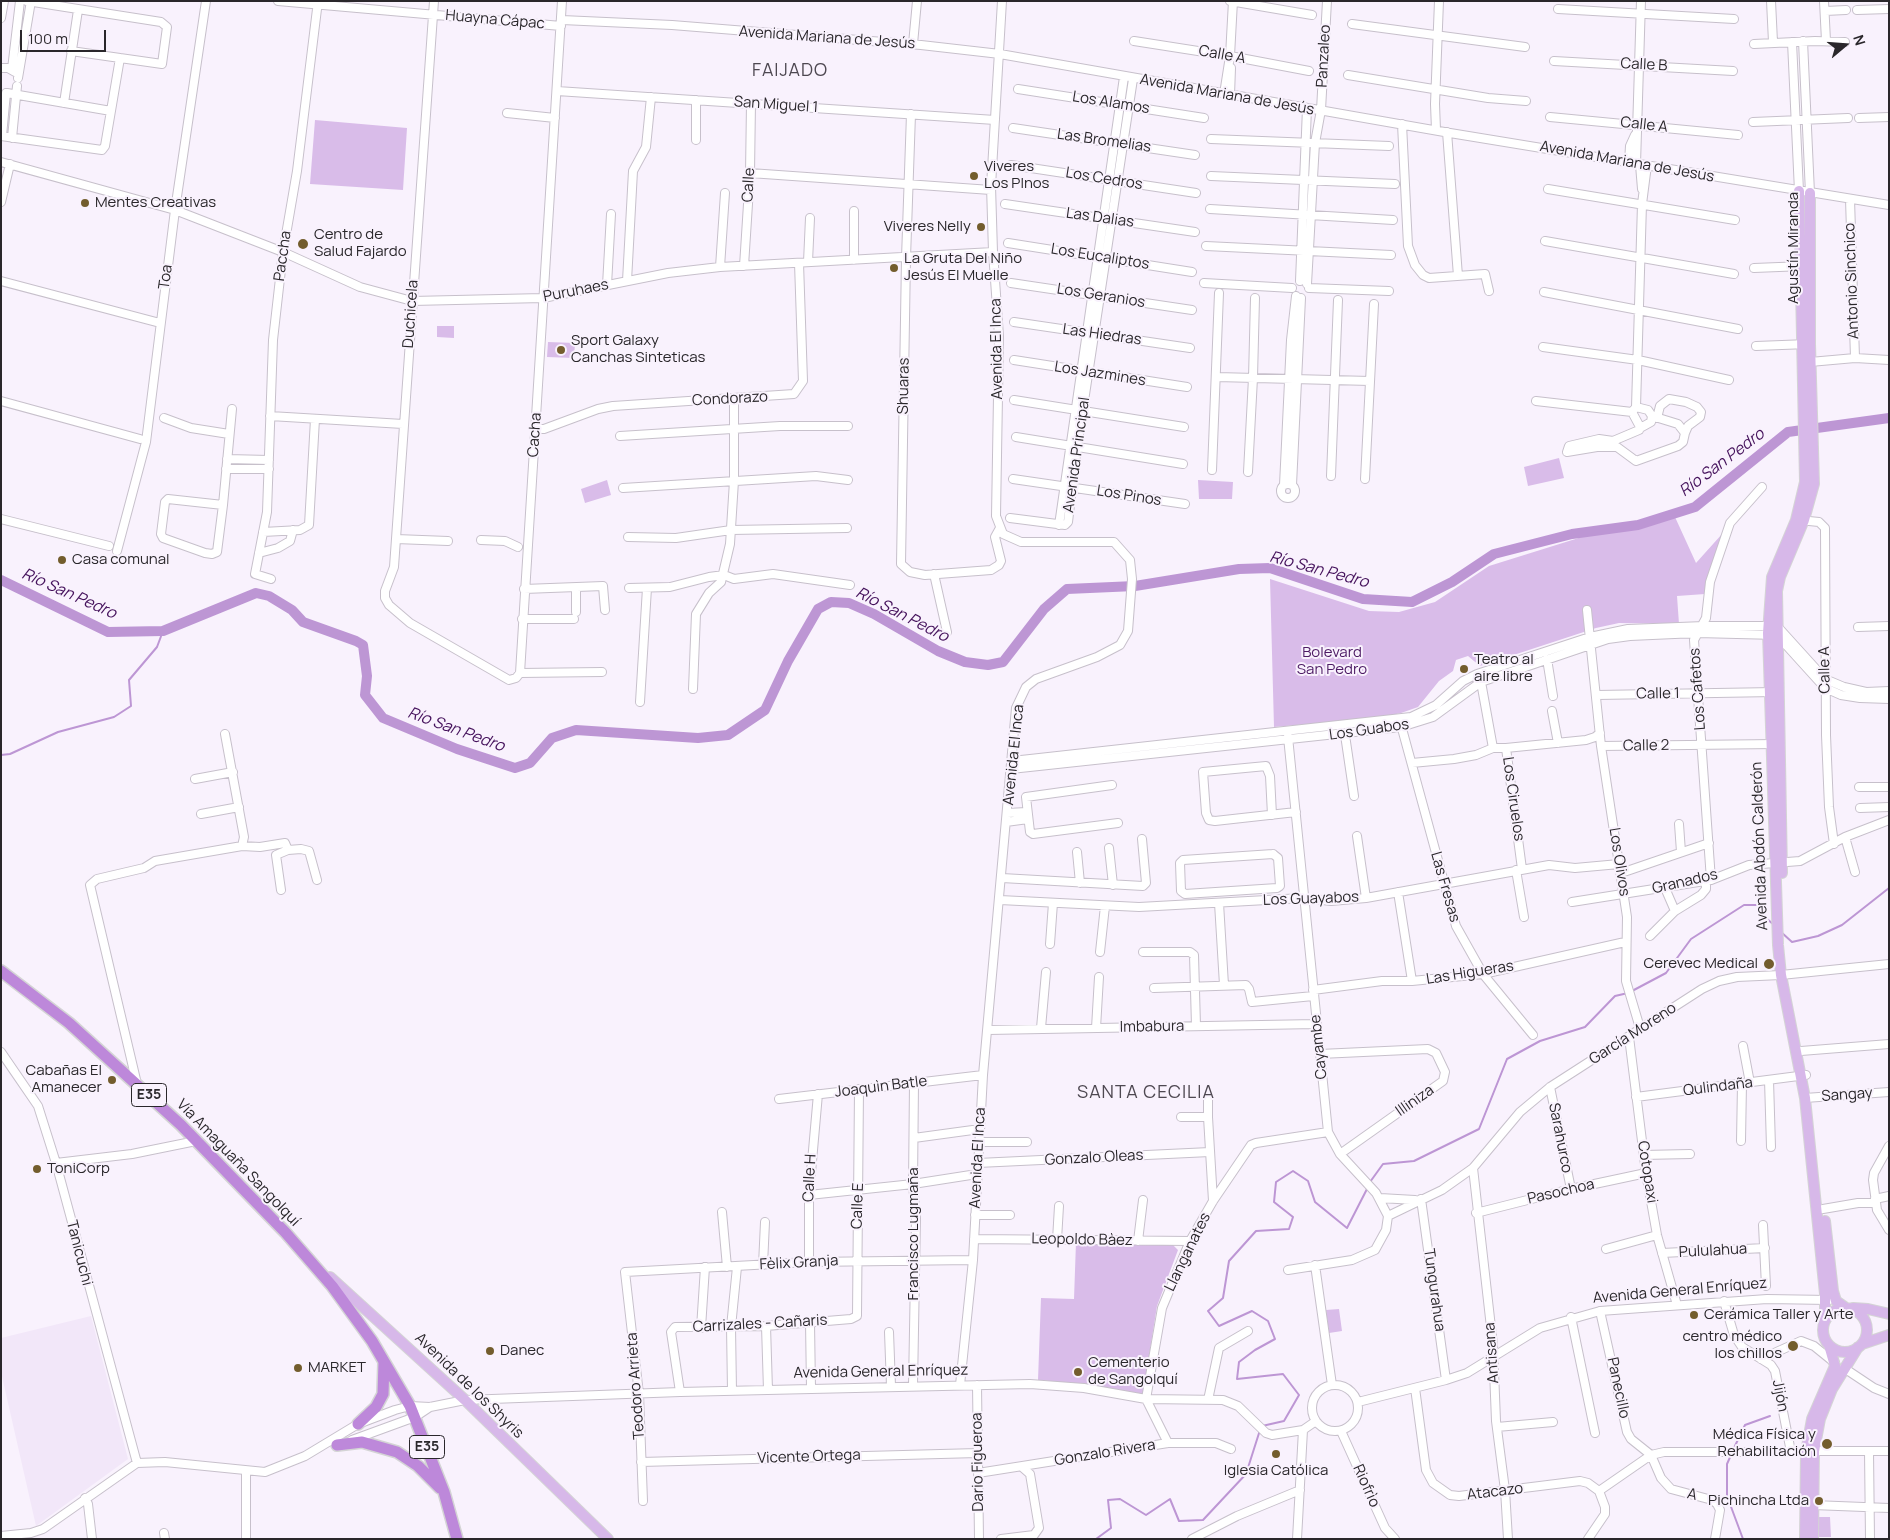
<!DOCTYPE html>
<html>
<head>
<meta charset="utf-8">
<style>
	body { margin:0 }
	#map { position:relative; width:1890px; height:1540px; overflow:hidden; background:#f9f2fd; font-family:Manrope,sans-serif }
	canvas { display:block }
	.frame { position:absolute; inset:0; border:2px solid #2a272b; pointer-events:none }
	.north { position:absolute; left:1820px; top:20px; width:50px; height:50px; -webkit-text-stroke:4px #f9f2fd; paint-order:stroke; rotate:72deg; font-size:14px; font-weight:700; line-height:20px; text-align:center; color:#2a272b }
	.north::after { content:''; display:block; margin:auto; width:18px; height:22px; background:#2a272b; clip-path:polygon(50% 0,100% 100%,50% 72%,0 100%) }
	.scale { position:absolute; left:20px; top:30px; width:86px; height:22px; box-sizing:border-box; border:2px solid #2a272b; border-top:0; padding-left:6px; font-size:15px; line-height:18px; white-space:nowrap; color:#2a272b; -webkit-text-stroke:4px #f9f2fd; paint-order:stroke }
</style>
</head>
<body>
<div id="map">
<canvas width="1890" height="1540"></canvas>
<div class="frame"></div>
<div class="north">N</div>
<div class="scale">100 m</div>
</div>
<script>
const c = document.querySelector('canvas').getContext('2d');
c.lineJoin = 'round';
function paint(path, color) { c.fillStyle = color; c.fill(path, 'evenodd'); }
const toPath = rows => new Path2D(rows.map(r => 'M' + r).join(''));
function stroke(path, color, width, dash) { c.strokeStyle = color; c.lineWidth = width; c.lineCap = dash ? 'butt' : 'round'; c.setLineDash(dash || []); c.stroke(path); }
function write(font, color, halo, rows, align = 'center') {
  c.font = font + ' Manrope,sans-serif'; c.lineWidth = 4; c.setLineDash([]); c.textBaseline = 'middle'; c.strokeStyle = halo; c.fillStyle = color; for (const [text, x, y, turn = 0] of rows) {
    c.save(); c.translate(x, y); c.rotate((+turn || 0) * Math.PI / 180); c.textAlign = isNaN(turn) ? turn : align; if (halo) c.strokeText(text, 0, 0); c.fillText(text, 0, 0); c.restore();
  }
}
const built = toPath([
	[91,1316,128,1459,36,1526,1,1372,1,1338]
]);
const green = toPath([
	[315,120,407,128,403,190,310,184],
	[437,326,454,326,454,338,437,337],
	[548,342,575,343,574,358,547,357],
	[1559,458,1564,478,1528,486,1524,467],
	[607,480,611,495,585,503,581,489],
	[1198,480,1233,482,1232,499,1199,499],
	[1675,517,1696,563,1722,534,1705,594,1677,596,1679,624,1619,623,1596,628,1480,666,1468,656,1456,660,1453,671,1439,681,1418,707,1401,713,1378,718,1274,727,1270,579,1369,611,1399,612,1435,602,1489,566,1585,536,1643,528],
	[1076,1242,1171,1243,1178,1250,1157,1306,1143,1394,1093,1385,1038,1380,1041,1298,1074,1299],
	[1339,1309,1342,1331,1329,1333,1326,1310],
	[1818,1517,1830,1517,1831,1537,1818,1537]
]);
const stream = toPath([
	[1,755,10,754,58,732,114,717,131,706,129,680,157,647,163,631],
	[1781,932,1792,942,1818,936,1842,925,1889,888],
	[1632,991,1666,973,1691,939,1744,905,1762,905,1766,918,1774,925],
	[1370,1182,1383,1164,1414,1161,1479,1129,1507,1059,1540,1041,1585,1027,1615,996,1628,993],
	[1262,1426,1284,1421,1299,1395,1283,1374,1237,1379,1239,1362,1255,1350,1275,1339,1268,1321,1252,1311,1219,1326,1208,1311,1223,1298,1229,1261,1256,1231,1289,1229,1293,1217,1274,1202,1276,1182,1293,1171,1308,1181,1315,1202,1347,1228,1368,1187],
	[1733,1450,1745,1425,1770,1416],
	[1731,1455,1727,1464,1727,1496,1743,1539],
	[1096,1539,1111,1528,1108,1500,1120,1499,1146,1515,1170,1499,1179,1521,1203,1520,1246,1474,1260,1430]
]);
const river = toPath([
	[1,580,108,632,163,631,256,593,269,596,292,610,303,622,356,641,363,645,367,676,365,695,383,718,457,749,515,768,530,763,552,738,576,730,698,738,728,735,765,710,788,661,818,609,831,602,849,603,874,614,938,651,965,662,988,665,1003,662,1044,609,1067,589,1135,586,1239,569,1270,568,1363,599,1412,602,1452,582,1494,554,1572,534,1638,525,1695,507,1788,432,1889,418]
]);
const minor = toPath([
	[27,1,161,22,167,27,162,64,71,51],
	[278,1,561,26],
	[434,1,394,567,385,591,385,598,389,605,410,623,509,680,516,678,520,673,562,1],
	[1230,1,1312,15],
	[1771,1,1773,42],
	[1824,1,1826,41],
	[1558,9,1734,19],
	[1857,10,1889,9],
	[1825,11,1846,10],
	[1,18,4,1],
	[562,20,672,25,921,45,1000,54,1450,133,1889,205],
	[1352,24,1525,47],
	[1134,41,1230,56,1309,71],
	[1803,41,1810,193],
	[1792,42,1799,191],
	[913,44,917,1],
	[1754,44,1815,41,1845,42],
	[1554,61,1733,71],
	[1,68,8,68,15,72],
	[12,69,20,1],
	[1348,75,1488,98,1526,101],
	[18,78,31,1],
	[1018,89,1204,118],
	[557,91,995,120],
	[7,93,111,111],
	[1224,94,1230,56,1233,1],
	[1230,95,1231,68],
	[64,103,78,10],
	[507,113,555,118],
	[911,114,906,258,901,564,910,572,925,575,991,570,999,565,1001,561,995,537,1000,528],
	[1550,117,1738,135],
	[1859,118,1889,117],
	[1753,122,1848,118],
	[1402,124,1408,246,1415,265,1423,275,1429,278,1485,274,1489,291],
	[1013,128,1195,155],
	[1436,130,1435,104,1439,1],
	[1447,132,1458,276],
	[1,136,102,150,105,146,120,58],
	[2,136,6,93],
	[12,138,17,86],
	[1211,139,1389,146],
	[696,140,696,100],
	[1,162,175,210,283,252,360,287,412,301,543,298,668,273,720,267,993,252],
	[1629,162,1630,146,1635,135],
	[1636,164,1641,1],
	[1011,165,1196,193],
	[1640,165,1642,189],
	[750,173,991,190],
	[1211,176,1395,184],
	[1548,189,1735,220],
	[1850,199,1855,358,1889,360],
	[1,202,10,164],
	[1005,204,1195,232],
	[1210,209,1393,220],
	[1545,241,1734,274],
	[1008,243,1192,272],
	[1206,246,1391,255],
	[854,260,854,211],
	[808,262,810,218],
	[744,266,750,173,751,103],
	[720,267,725,193],
	[1754,268,1804,266],
	[1,281,160,323],
	[627,281,633,171,646,147,651,97],
	[1300,281,1307,108],
	[1011,283,1192,310],
	[1204,283,1292,288],
	[1307,284,1315,143,1321,110,1327,1],
	[607,285,611,214],
	[1309,288,1389,291],
	[1544,292,1738,329],
	[1014,322,1190,348],
	[1756,346,1808,344],
	[1543,347,1638,360,1729,380],
	[1014,360,1187,387],
	[1810,362,1855,358],
	[1217,377,1370,381],
	[1014,400,1184,427],
	[1,401,140,439],
	[1536,401,1632,412],
	[1632,412,1636,407,1642,204,1647,165],
	[1632,412,1639,425,1642,427,1651,422,1652,416,1648,410,1636,407],
	[270,416,403,424],
	[164,418,191,428,229,434],
	[1657,418,1660,406,1669,399,1686,402,1697,407,1701,412,1700,417,1688,426,1685,433],
	[536,429,544,429,598,409,613,406,794,394,803,381,799,263],
	[1639,430,1613,441,1599,439,1569,446,1567,452,1597,447,1617,447,1636,461,1678,446,1683,442,1685,433,1678,424,1652,416],
	[620,436,780,426,848,426],
	[1016,437,1183,464],
	[227,459,269,460],
	[226,469,269,469],
	[1212,470,1219,293],
	[1248,472,1253,378,1255,298],
	[1331,476,1338,300],
	[1013,479,1185,504],
	[1365,479,1374,304],
	'1281 491a7 7 0 1 1 14 0a7 7 0 1 1-14 0Z',
	[1284,485,1291,340,1296,296],
	[1292,485,1301,298],
	[623,488,816,476,848,480],
	[223,505,168,499,165,502,161,534,163,538,205,553,212,554,217,552,223,505,232,409],
	[1010,518,1065,525,1068,522,1077,447,1133,79],
	[1,519,109,546],
	[1799,520,1819,522,1825,528,1826,735,1829,807,1834,844],
	[1059,525,1124,77],
	[263,532,300,530,309,525,315,419],
	[628,537,676,538,731,530,847,528],
	[396,539,448,541],
	[481,540,505,541,518,547],
	[117,551,146,442,175,210,206,1],
	[259,553,278,548,290,541,293,530],
	[934,574,947,632],
	[271,579,255,574,267,512,273,340,283,252,297,171,318,1],
	[629,588,670,587,709,577,724,575,734,579,773,574,850,585],
	[524,589,603,586,605,610],
	[1587,610,1601,746,1627,917,1626,981,1640,1028],
	[576,612,576,588],
	[522,619,574,619],
	[1858,627,1889,626],
	[1547,659,1553,696],
	[520,673,602,672],
	[1481,682,1493,748,1506,748,1522,869],
	[693,689,696,614,709,593,721,582,730,544,734,481,734,398],
	[1597,695,1775,692],
	[640,702,647,588],
	[1552,711,1558,743],
	[1401,725,1456,926,1483,974,1533,1035],
	[1345,735,1354,796],
	[1288,737,1328,1132,1340,1154,1376,1193,1388,1216,1386,1230,1375,1250,1352,1260,1288,1270],
	[1601,746,1776,744],
	[1506,748,1586,740,1595,737,1600,733],
	[1012,761,1411,717,1436,705,1463,681,1477,674,1590,637,1628,629,1704,626,1777,626,1825,679,1844,687,1866,692,1889,691],
	[1412,763,1454,759,1476,755,1493,748],
	[1011,769,1401,727,1433,717,1481,682,1608,639,1630,636,1697,633,1777,635,1825,688,1841,695,1860,698,1889,699],
	[195,779,233,772],
	[1112,785,1026,797,1030,832,1033,834,1118,823],
	[1859,787,1889,787],
	[1860,808,1889,807],
	[1007,813,1027,812],
	[201,814,239,807],
	[1272,815,1270,776,1266,766,1203,772,1206,813,1209,820,1215,821,1296,812],
	[1006,822,1028,819],
	[1679,824,1681,852],
	[1357,836,1366,898],
	[1845,837,1855,872],
	[242,846,260,847,285,843,288,850,301,849,309,851,317,880],
	[1109,848,1113,885],
	[1077,852,1080,883],
	[1273,854,1278,858,1280,886,1277,888,1185,894,1181,891,1180,863,1183,860,1273,854],
	[1516,870,1524,917],
	[1621,873,1709,843],
	[1002,878,1143,886,1146,883,1142,839],
	[1711,880,1694,640,1706,618,1710,582,1730,523,1762,487],
	[1665,888,1675,911],
	[281,890,276,855,288,850],
	[1398,892,1412,981],
	[1000,900,1139,907,1303,898,1331,901,1366,898,1549,865,1575,868,1619,864],
	[1572,902,1711,880,1749,865,1800,861,1845,837,1889,820],
	[1219,903,1224,985],
	[1650,936,1675,911,1701,895,1706,889,1706,881],
	[1050,944,1053,903],
	[1100,952,1105,906],
	[1143,952,1190,952,1194,955,1196,1026],
	[1154,988,1246,985,1249,989,1252,1002,1313,996],
	[1313,990,1382,981,1412,981,1483,974,1625,942],
	[1041,1028,1046,972],
	[1096,1028,1099,977],
	[988,1030,1316,1024],
	[1629,1037,1646,1173,1657,1235,1677,1305],
	[1743,1046,1750,1083],
	[1801,1051,1889,1044],
	[1,1052,38,1106,56,1163,137,1463],
	[1320,1054,1428,1049,1436,1053,1445,1072,1443,1081,1340,1154],
	[1769,1080,1771,1147],
	[137,1084,90,885,97,879,144,868,155,861,242,846,244,837,225,734],
	[1550,1087,1571,1189],
	[1636,1097,1806,1075],
	[1805,1098,1889,1092],
	[779,1099,983,1075],
	[1181,1117,1208,1117,1213,1201],
	[1208,1117,1208,1095],
	[914,1138,980,1129],
	[1741,1141,1742,1084],
	[979,1142,1027,1142],
	[1889,1146,1874,1173,1873,1180,1877,1210,1889,1230],
	[1643,1155,1690,1154],
	[56,1163,132,1154,196,1141],
	[978,1163,1210,1152],
	[1473,1168,1493,1345,1496,1421,1505,1490,1508,1539],
	[809,1195,913,1184,977,1174],
	[1380,1198,1415,1200],
	[1421,1199,1446,1380],
	[1875,1199,1889,1196],
	[1823,1209,1858,1203,1876,1203],
	[722,1212,727,1267],
	[1476,1213,1571,1189,1646,1173],
	[975,1215,1010,1215],
	[1388,1216,1442,1190,1473,1168,1520,1112,1550,1087,1702,989,1719,981,1737,977,1781,975,1889,964],
	[1763,1225,1766,1286],
	[974,1239,1190,1241],
	[1057,1240,1059,1206],
	[1138,1241,1143,1200],
	[1606,1249,1657,1235],
	[1662,1253,1765,1248],
	[809,1262,809,1195,818,1094],
	[763,1265,765,1222],
	[1315,1265,1332,1385],
	[1724,1301,1734,1335,1742,1347,1771,1365,1775,1371,1791,1452],
	[1600,1311,1627,1432,1631,1439,1651,1455],
	[1571,1317,1595,1433],
	[810,1322,811,1389],
	[766,1326,768,1390],
	[701,1328,705,1267],
	[889,1332,891,1386],
	[1761,1359,1801,1341,1814,1346,1835,1363],
	[1844,1368,1874,1388,1889,1394],
	'1312 1408a23 23 0 1 1 46 0a23 23 0 1 1-46 0Z',
	[960,1385,973,1260,983,1075,1016,708,1026,687,1036,679,1097,657,1120,645,1128,631,1132,579,1130,560,1114,542,1021,542,1003,534,996,516,999,336,993,252,991,186,1002,1],
	[977,1385,979,1539],
	[913,1386,916,1218,913,1184,914,1083],
	[1415,1388,1426,1470,1433,1483,1450,1495,1459,1496,1580,1481,1588,1483,1599,1491,1605,1507,1605,1514,1588,1539],
	[732,1391,731,1327,737,1267],
	[680,1392,671,1332,675,1327,766,1326,851,1319,857,1316,859,1089],
	[1208,1400,1219,1348,1248,1331],
	[1358,1402,1446,1380,1467,1373,1540,1328,1600,1311,1767,1299,1829,1300],
	[1497,1427,1553,1422],
	[1341,1431,1385,1528,1395,1539],
	[352,1440,415,1417,430,1407],
	[1168,1443,1146,1399,1162,1308,1190,1241,1213,1201,1251,1145,1256,1143,1328,1132],
	[1814,1451,1889,1451],
	[1869,1451,1870,1539],
	[1651,1455,1661,1478,1671,1489,1712,1500,1717,1504,1720,1510,1715,1539],
	[641,1462,978,1453],
	[246,1471,246,1539],
	[978,1473,1168,1443,1216,1443,1231,1449],
	[1599,1491,1651,1455,1664,1452,1806,1452],
	[85,1498,88,1504,92,1539],
	[643,1501,639,1394,625,1272,809,1262,973,1260],
	[1813,1505,1889,1508],
	[164,1533,165,1539],
	[1,1536,31,1533,43,1529,137,1463,165,1462,265,1472,305,1456,358,1424,395,1410,410,1406,430,1407,465,1400,680,1392,1030,1384,1084,1388,1146,1399,1223,1400,1238,1406,1266,1433,1272,1435,1303,1430,1316,1421],
	[1001,1539,1034,1535,1039,1528,1030,1474,1022,1467],
	[1192,1539,1237,1516,1300,1490],
	[1297,1539,1303,1430]
]);
const major = toPath([
	[1799,191,1805,482,1796,520,1772,577,1768,633,1778,945,1781,975,1805,1098,1825,1294,1825,1320],
	[1782,873,1777,591,1780,577,1804,520,1814,484,1810,344,1810,193],
	[1825,1221,1833,1291,1836,1301,1846,1308],
	[330,1277,465,1400,608,1539],
	[1853,1308,1868,1309,1889,1314],
	'1823 1330a22 22 0 1 1 44 0a22 22 0 1 1-44 0Z',
	[1862,1344,1889,1335],
	[1805,1539,1806,1452,1812,1419,1835,1366,1829,1345],
	[1813,1539,1814,1451,1820,1419,1832,1389,1858,1347]
]);
const highway = toPath([
	[1,971,69,1023,181,1125,285,1232,332,1286,372,1341,410,1406,444,1492,457,1539],
	[358,1424,376,1407,383,1394,384,1362],
	[337,1445,362,1442,397,1452,418,1466,440,1488]
]);
const markers = [
	[974,176,5,"#735d2d"],
	[85,203,5,"#735d2d"],
	[981,227,5,"#735d2d"],
	[303,244,6,"#735d2d"],
	[894,268,5,"#735d2d"],
	[561,350,5,"#735d2d"],
	[62,560,5,"#735d2d"],
	[1464,669,5,"#735d2d"],
	[1769,964,6,"#735d2d"],
	[112,1080,5,"#735d2d"],
	[37,1169,5,"#735d2d"],
	[1694,1315,5,"#735d2d"],
	[1793,1346,6,"#735d2d"],
	[490,1351,5,"#735d2d"],
	[298,1368,5,"#735d2d"],
	[1078,1372,5,"#735d2d"],
	[1827,1444,6,"#735d2d"],
	[1276,1454,5,"#735d2d"],
	[1819,1501,5,"#735d2d"]
];
const shields = [
	[149,1095,35],
	[427,1447,35]
];
const shieldNames = [
	["E35",149,1095],
	["E35",427,1447]
];
const streetNames = [
	["Huayna Cápac",495,20,5],
	["Avenida Mariana de Jesús",827,38,4],
	["Calle A",1222,55,10],
	["Panzaleo",1324,56,-87],
	["Calle B",1644,65,3],
	["Avenida Mariana de Jesús",1227,95,10],
	["Los Alamos",1111,103,9],
	["San Miguel 1",776,105,4],
	["Calle A",1644,125,6],
	["Las Bromelias",1104,141,8],
	["Avenida Mariana de Jesús",1627,162,10],
	["Los Cedros",1104,179,9],
	["Calle",749,185,-87],
	["Las Dalias",1100,218,8],
	["Agustín Miranda",1794,248,-90],
	["Paccha",283,256,-82],
	["Los Eucaliptos",1100,257,9],
	["Toa",166,277,-82],
	["Antonio Sinchico",1852,281,-92],
	["Puruhaes",576,291,-11],
	["Los Geranios",1101,296,9],
	["Duchicela",411,314,-86],
	["Las Hiedras",1102,335,8],
	["Avenida El Inca",997,349,-91],
	["Los Jazmines",1100,374,9],
	["Shuaras",904,386,-89],
	["Condorazo",730,399,-3],
	["Cacha",535,435,-86],
	["Avenida Principal",1077,455,-82],
	["Los Pinos",1129,496,9],
	["Calle A",1825,670,-91],
	["Los Cafetos",1698,689,-94],
	["Calle 1",1658,694,-1],
	["Los Guabos",1369,730,-8],
	["Calle 2",1646,746,-1],
	["Avenida El Inca",1014,755,-84],
	["Los Ciruelos",1513,799,82],
	["Avenida Abdón Calderón",1760,846,-92],
	["Los Olivos",1619,862,81],
	["Granados",1685,882,-13],
	["Las Fresas",1445,887,74],
	["Los Guayabos",1311,899,-2],
	["Las Higueras",1470,973,-9],
	["Imbabura",1152,1027,-1],
	["García Moreno",1633,1034,-33],
	["Cayambe",1319,1047,-96],
	["Joaquìn Batle",881,1087,-7],
	["Qulindaña",1718,1087,-7],
	["Sangay",1847,1095,-4],
	["Illiniza",1415,1101,-35],
	["Sarahurco",1560,1138,79],
	["Avenida El Inca",978,1158,-87],
	["Gonzalo Oleas",1094,1158,-3],
	["Vía Amaguaña Sangolquí",238,1163,46],
	["Cotopaxi",1647,1172,81],
	["Calle H",810,1178,-87],
	["Pasochoa",1561,1192,-13],
	["Calle E",858,1206,-88],
	["Francisco Lugmaña",914,1234,-90],
	["Leopoldo Bàez",1082,1240,1],
	["Pululahua",1713,1251,-3],
	["Llanganates",1188,1252,-64],
	["Tanicuchi",79,1253,76],
	["Fèlix Granja",799,1263,-3],
	["Tungurahua",1434,1290,82],
	["Avenida General Enríquez",1680,1291,-5],
	["Carrizales - Cañaris",760,1324,-3],
	["Antisana",1492,1353,-94],
	["Avenida General Enríquez",881,1372,-1],
	["Avenida de los Shyris",469,1386,44],
	["Teodoro Arrieta",636,1386,-94],
	["Panecillo",1618,1388,78],
	["Jijón",1780,1396,79],
	["Gonzalo Rivera",1105,1453,-9],
	["Vicente Ortega",809,1457,-2],
	["Dario Figueroa",978,1462,-91],
	["Riofrìo",1366,1486,66],
	["Atacazo",1495,1492,-7],
	["A",1692,1495,12]
];
const poiNames = [
	["Viveres",984,167],
	["Los PInos",984,184],
	["Mentes Creativas",95,203],
	["Viveres Nelly",971,227,"right"],
	["Centro de",314,235],
	["Salud Fajardo",314,252],
	["La Gruta Del Niño",904,259],
	["Jesús El Muelle",904,276],
	["Sport Galaxy",571,341],
	["Canchas Sinteticas",571,358],
	["Casa comunal",72,560],
	["Teatro al",1474,660],
	["aire libre",1474,677],
	["Cerevec Medical",1758,964,"right"],
	["Cabañas El",102,1071,"right"],
	["Amanecer",102,1088,"right"],
	["ToniCorp",47,1169],
	["Cerámica Taller y Arte",1704,1315],
	["centro médico",1782,1337,"right"],
	["los chillos",1782,1354,"right"],
	["Danec",500,1351],
	["Cementerio",1088,1363],
	["de Sangolquí",1088,1380],
	["MARKET",308,1368],
	["Médica Física y",1816,1435,"right"],
	["Rehabilitación",1816,1452,"right"],
	["Iglesia Católica",1276,1471,"center"],
	["Pichincha Ltda",1809,1501,"right"]
];
const parkNames = [
	["Bolevard",1332,653],
	["San Pedro",1332,670]
];
const waterNames = [
	["Río San Pedro",1722,463,-37],
	["Río San Pedro",1319,570,15],
	["Río San Pedro",69,594,24],
	["Río San Pedro",902,615,27],
	["Río San Pedro",456,730,20]
];
const quarterNames = [
	["FAIJADO",790,71],
	["SANTA CECILIA",1146,1093]
];
paint(built, '#f2e7f9');
paint(green, '#d9bce9');
stroke(stream, '#bd96d4', 2);
stroke(river, '#bd96d4', 10);
stroke(minor, '#c7c0cb', 10);
stroke(major, '#d4d4d5', 12);
stroke(highway, '#d4d4d5', 14);
stroke(minor, '#fff', 8);
stroke(major, '#d7b8e9', 10);
stroke(highway, '#bd88da', 11);
for (const [x, y, r, color] of markers) { const dot = new Path2D(); dot.arc(x, y, r, 0, 2 * Math.PI); c.fillStyle = color; c.fill(dot); stroke(dot, '#f9f2fd', 2); }
for (const [x, y, w] of shields) { const box = new Path2D(); box.roundRect(x - w / 2, y - 11.5, w, 23, 4); c.fillStyle = '#f9f2fd'; c.fill(box); stroke(box, '#2a272b', 1); }
write('bold 14px', '#2a272b', null, shieldNames);
write('15px', '#2a272b', '#f9f2fd', streetNames);
write('15px', '#2a272b', '#f9f2fd', poiNames, 'left');
write('15px', '#4d1b64', '#f9f2fd', parkNames);
write('italic 16px', '#45125c', '#f9f2fd', waterNames);
c.letterSpacing = '1px';
write('18px', '#4e4851', '#f9f2fd', quarterNames);
c.letterSpacing = '0px';
</script>
</body>
</html>
